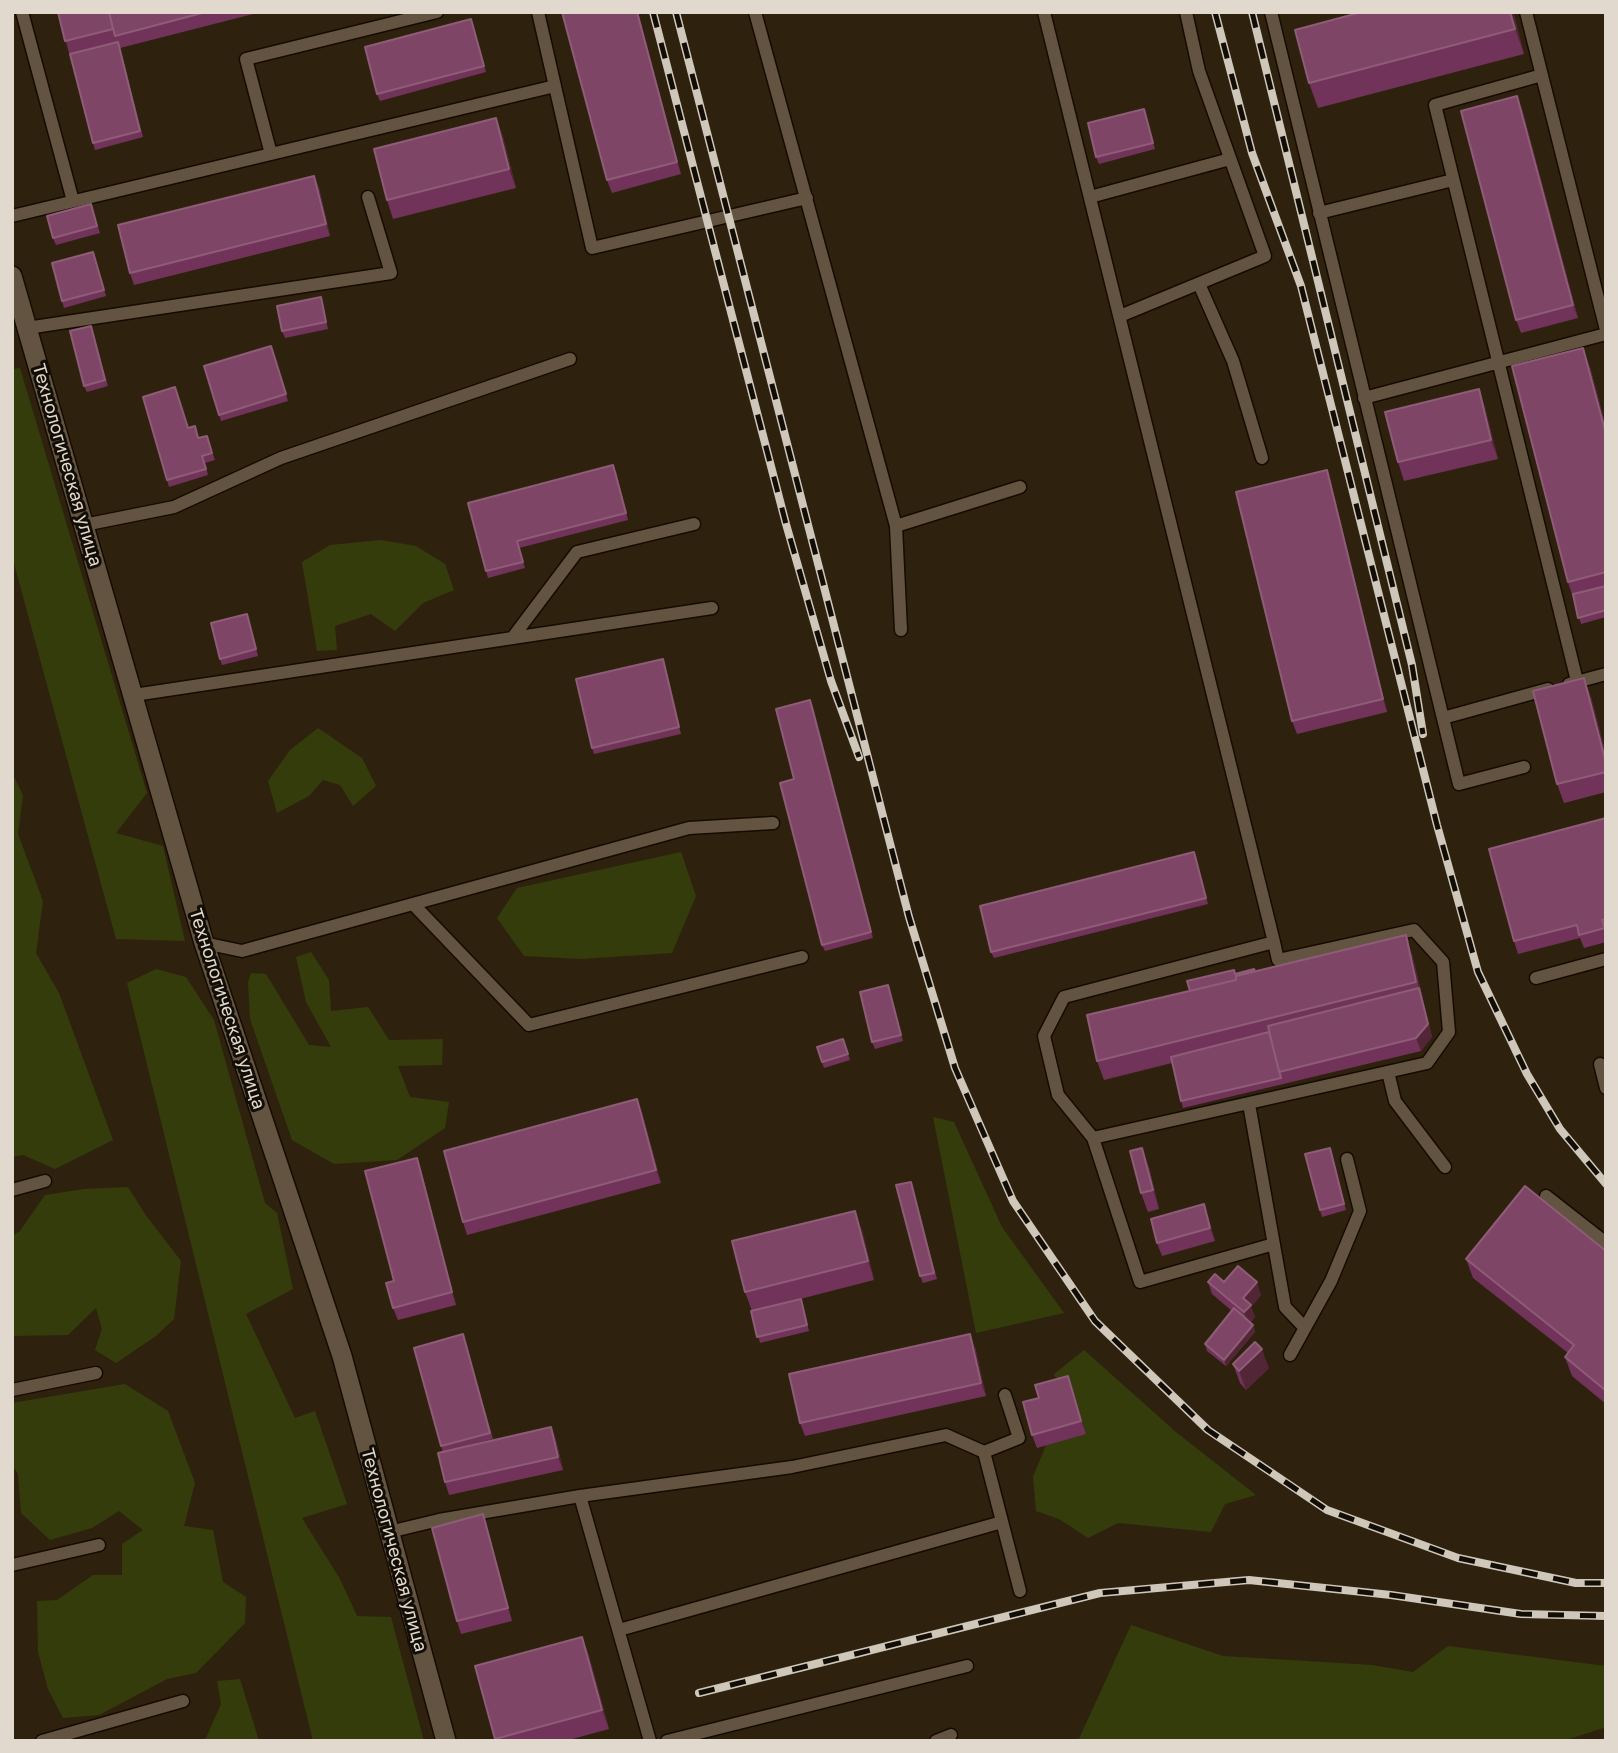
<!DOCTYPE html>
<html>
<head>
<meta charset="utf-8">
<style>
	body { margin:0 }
	#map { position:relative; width:1618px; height:1753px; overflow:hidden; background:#2e220f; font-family:"Golos Text",sans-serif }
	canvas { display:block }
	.frame { position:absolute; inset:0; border:14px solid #e1d9cd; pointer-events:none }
</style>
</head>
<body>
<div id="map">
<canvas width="1618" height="1753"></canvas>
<div class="frame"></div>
</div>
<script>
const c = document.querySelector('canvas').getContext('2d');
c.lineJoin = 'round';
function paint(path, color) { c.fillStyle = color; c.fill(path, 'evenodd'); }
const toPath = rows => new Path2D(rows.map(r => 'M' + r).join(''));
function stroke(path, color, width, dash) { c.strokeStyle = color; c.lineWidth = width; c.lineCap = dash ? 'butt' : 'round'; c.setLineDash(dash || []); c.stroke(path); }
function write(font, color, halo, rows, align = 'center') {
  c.font = font + ' "Golos Text",sans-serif'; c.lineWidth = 6; c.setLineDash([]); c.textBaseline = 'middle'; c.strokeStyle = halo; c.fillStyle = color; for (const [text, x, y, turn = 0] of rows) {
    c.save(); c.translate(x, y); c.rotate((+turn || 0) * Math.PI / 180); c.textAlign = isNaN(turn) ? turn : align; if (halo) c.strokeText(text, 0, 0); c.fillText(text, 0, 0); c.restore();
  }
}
const green = toPath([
	[20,368,147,793,116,833,163,846,185,941,116,939,12,556,12,369],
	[381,540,416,546,445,564,454,590,423,603,395,631,371,614,335,626,337,650,317,651,302,562,330,545],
	[318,728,362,758,376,786,353,806,340,785,323,780,309,796,277,813,268,781,290,750],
	[12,773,23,795,18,834,43,901,36,953,59,993,113,1140,55,1169,23,1155,12,1157],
	[681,852,696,896,672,953,581,959,524,956,497,918,517,888],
	[311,952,329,980,331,1011,368,1007,389,1040,443,1039,442,1065,398,1066,410,1097,449,1102,445,1128,397,1160,334,1164,292,1140,250,1019,248,983,251,973,266,974,309,1045,331,1047,306,1002,296,957],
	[156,969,186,977,214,1020,265,1203,277,1213,293,1289,246,1314,295,1418,315,1411,347,1504,302,1518,340,1579,357,1616,391,1617,424,1741,313,1741,127,983],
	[933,1117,954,1122,1002,1227,1064,1313,976,1333],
	[128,1187,145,1214,181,1261,174,1319,156,1336,116,1363,95,1350,102,1329,96,1308,68,1335,12,1336,12,1236,20,1231,45,1195,84,1189],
	[1084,1350,1176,1432,1256,1495,1225,1504,1211,1532,1118,1523,1088,1538,1059,1519,1036,1511,1033,1477,1046,1445,1085,1433,1072,1388,1053,1375],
	[125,1384,168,1411,195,1483,184,1526,213,1530,223,1582,246,1597,245,1623,196,1673,167,1679,99,1715,63,1718,48,1689,38,1652,37,1601,57,1600,93,1575,122,1575,122,1544,143,1530,119,1511,92,1528,50,1540,21,1513,18,1474,12,1465,12,1403],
	[1131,1625,1223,1656,1372,1665,1413,1672,1448,1646,1606,1666,1606,1727,1563,1741,1078,1741],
	[240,1679,259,1741,196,1741,206,1738,221,1704,217,1681]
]);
const service = toPath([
	[22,12,73,201],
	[538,12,592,248,807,198],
	[755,12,896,526,901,630],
	[1044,12,1274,942,1278,960,1414,930,1443,962,1449,1032,1427,1063,1093,1138,1058,1095,1044,1036,1064,997,1274,942],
	[1271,12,1459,784,1524,767],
	[1526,12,1606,330],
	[1542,75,1435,105,1577,681],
	[271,154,246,59,437,12],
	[1090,197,1230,159],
	[1319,213,1453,180],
	[12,216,555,86],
	[1199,284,1233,361,1262,458],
	[1120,316,1265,256,1199,71,1186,12],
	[27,328,391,273,368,197],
	[1364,398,1606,334],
	[84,525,174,507,281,458,570,359],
	[896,526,1020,487],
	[513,637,577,552,694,524],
	[1569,684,1606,674],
	[134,695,712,608],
	[1443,718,1548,689],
	[413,904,529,1025,802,957],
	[204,943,242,951,689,828,773,823],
	[1536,978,1606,959],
	[1600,1064,1606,1088],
	[1388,1072,1395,1101,1445,1167],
	[1249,1104,1285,1307,1305,1328],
	[1093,1138,1140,1282,1274,1244],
	[12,1190,45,1181],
	[1546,1196,1606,1243],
	[1290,1355,1331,1281,1360,1211,1347,1159],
	[12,1390,96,1373],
	[984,1452,1019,1438,1005,1395],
	[580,1496,650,1741],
	[389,1532,439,1520,580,1496,792,1467,946,1435,984,1452,1020,1591],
	[12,1565,99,1545],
	[619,1630,1002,1522],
	[42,1741,183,1701],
	[667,1741,967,1666],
	[936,1741,951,1735]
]);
const minor = toPath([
	[12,276,204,943,342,1356,446,1741]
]);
const rail = toPath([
	[653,12,786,524,831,681,859,757],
	[676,12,909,917,955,1068,1013,1201,1095,1321,1208,1430,1327,1510,1458,1558,1576,1583,1606,1583],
	[1215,12,1252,153,1301,286,1437,825,1478,972,1527,1074,1560,1129,1606,1184],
	[1252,12,1412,665,1423,734],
	[699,1693,1100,1593,1249,1580,1391,1595,1521,1614,1606,1616]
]);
const wall = toPath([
	[58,12,261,12,120,48,143,137,95,150],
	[638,12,681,174,612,193,607,180],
	[1513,12,1524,54,1318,108,1309,83],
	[471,19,486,72,380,101,377,94],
	[1144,109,1155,149,1099,164,1096,157],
	[1522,109,1578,318,1521,333,1516,320],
	[496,118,503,137,516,188,393,219,387,200],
	[314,176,319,188,330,236,134,285,130,273],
	[93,210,100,233,56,245,53,238],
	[93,252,106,296,64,308,62,301],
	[321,297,328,329,285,338,282,331],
	[91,326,108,386,87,392,84,386],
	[271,346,288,401,221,421,204,366],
	[1590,367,1606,427,1606,617,1581,624,1568,582],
	[1479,389,1485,408,1498,459,1404,481,1398,462],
	[188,428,199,438,207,436,215,460,205,463,208,475,169,487,167,480],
	[616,471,628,520,519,548,525,568,488,578,468,503],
	[1331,483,1387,712,1297,734,1292,721],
	[247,614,258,656,222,665,220,659],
	[663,659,681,734,594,754,592,748],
	[1591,697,1606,755,1606,792,1564,803,1557,784],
	[810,700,873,938,825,951,822,945,794,779],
	[1606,818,1606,942,1584,948,1580,938,1518,954,1514,941],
	[1194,852,1208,904,994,958,991,952],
	[1412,954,1432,1037,1421,1051,1183,1108,1172,1063,1104,1080,1097,1061,1190,991,1235,974],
	[888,985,903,1041,875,1049,872,1042],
	[843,1039,850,1060,824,1068,817,1047],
	[637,1099,642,1112,661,1183,467,1235,463,1222],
	[1332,1154,1346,1210,1322,1217,1320,1210],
	[1149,1167,1159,1209,1148,1212,1141,1193],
	[421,1170,456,1305,398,1320,393,1308,394,1281],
	[911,1182,937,1279,923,1283,920,1276],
	[1208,1217,1215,1241,1162,1256,1157,1243],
	[862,1230,874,1280,765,1308,801,1299,809,1331,760,1343,752,1311,745,1292],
	[1606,1251,1606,1404,1572,1376,1565,1357,1568,1353,1473,1278,1466,1259],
	[1208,1282,1224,1282,1261,1295,1251,1307,1255,1317,1250,1323,1253,1325,1255,1332,1226,1366,1207,1351,1205,1344,1232,1311,1212,1294],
	[465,1341,493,1439,470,1445,551,1427,556,1440,563,1470,449,1495,445,1482,443,1452,441,1446],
	[975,1347,986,1396,805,1436,800,1423],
	[1233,1364,1269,1368,1246,1390,1240,1383],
	[1072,1388,1086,1434,1037,1448,1032,1435],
	[483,1514,487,1527,512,1621,461,1634,457,1621],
	[582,1637,589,1656,609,1729,565,1741,496,1741,475,1666]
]);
const shadedWall = toPath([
	[637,12,638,12,681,174,677,162],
	[1510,12,1513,12,1524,54,1515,29],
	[1517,96,1522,109,1578,318,1573,305],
	[496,118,503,137,516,188,509,169],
	[314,176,319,188,330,236,326,224],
	[1583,348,1590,367,1606,427,1606,434],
	[1479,389,1485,408,1498,459,1491,440],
	[1327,470,1331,483,1387,712,1383,699],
	[663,659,665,665,681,734,679,727],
	[1584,678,1591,697,1606,755,1606,763],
	[810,700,813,706,873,938,871,932],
	[1406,935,1412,954,1432,1037,1421,1051,1416,1038,1419,988],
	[637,1099,642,1112,661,1183,656,1170],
	[1142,1148,1149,1167,1159,1209,1153,1190],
	[417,1158,421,1170,456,1305,452,1292],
	[1204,1204,1208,1217,1215,1241,1210,1228],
	[855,1211,862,1230,874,1280,868,1261],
	[1257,1282,1261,1295,1251,1307,1255,1317,1248,1325,1244,1312,1243,1298],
	[1253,1325,1255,1332,1226,1366,1224,1360],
	[970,1334,975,1347,986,1396,981,1383],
	[1262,1349,1269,1368,1246,1390,1239,1371],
	[1068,1376,1072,1388,1086,1434,1081,1421],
	[551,1427,556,1440,563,1470,558,1457],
	[483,1514,487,1527,512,1621,508,1608],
	[582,1637,589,1656,609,1729,602,1710]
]);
const building = toPath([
	[58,12,109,12,113,29,65,41,58,12],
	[109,12,206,12,115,36,109,12],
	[562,12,637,12,677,162,607,180,562,12],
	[1362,12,1510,12,1515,29,1309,83,1295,30,1362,12],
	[471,19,484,66,377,94,365,47,471,19],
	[118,42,140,131,93,143,70,54,118,42],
	[1517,96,1573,305,1516,320,1461,111,1517,96],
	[1144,109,1153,143,1096,157,1088,123,1144,109],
	[496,118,509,169,387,200,374,149,496,118],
	[314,176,326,224,130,273,118,225,314,176],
	[91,204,97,226,53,238,47,216,91,204],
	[93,252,104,290,62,301,52,263,93,252],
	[321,297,326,322,282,331,277,306,321,297],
	[91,326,105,380,84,386,70,331,91,326],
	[271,346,286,394,219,415,204,366,271,346],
	[1583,348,1606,434,1606,572,1568,582,1512,366,1583,348],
	[175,387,188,428,195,426,198,438,207,436,212,453,202,456,206,469,167,480,143,397,175,387],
	[1479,389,1491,440,1398,462,1385,412,1479,389],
	[613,465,626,513,517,541,523,562,486,571,468,503,613,465],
	[1327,470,1383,699,1292,721,1236,492,1327,470],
	[1606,586,1606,610,1578,618,1573,594,1606,586],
	[247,614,256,649,220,659,211,623,247,614],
	[663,659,679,727,592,748,576,679,663,659],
	[1584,678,1606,763,1606,772,1557,784,1533,691,1584,678],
	[810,700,871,932,822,945,780,783,794,779,776,709,810,700],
	[1606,818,1606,919,1602,920,1605,928,1579,935,1577,925,1514,941,1489,849,1606,818],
	[1194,852,1206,898,991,952,980,906,1194,852],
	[1406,935,1416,982,1097,1061,1087,1015,1236,980,1236,976,1406,935],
	[1254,969,1255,971,1236,976,1236,980,1190,991,1187,981,1234,970,1235,974,1254,969],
	[888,985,901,1035,872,1042,860,992,888,985],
	[1419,988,1428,1024,1416,1038,1279,1072,1268,1026,1419,988],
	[1269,1032,1281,1078,1181,1101,1171,1057,1269,1032],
	[843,1039,848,1054,822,1062,817,1047,843,1039],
	[637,1099,656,1170,463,1222,444,1151,637,1099],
	[1142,1148,1153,1190,1141,1193,1130,1151,1142,1148],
	[1330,1148,1344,1204,1320,1210,1305,1154,1330,1148],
	[417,1158,452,1292,393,1308,386,1283,394,1281,365,1171,417,1158],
	[911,1182,934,1273,920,1276,896,1185,911,1182],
	[1525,1186,1606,1251,1605,1390,1565,1357,1574,1345,1466,1259,1525,1186],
	[1204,1204,1210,1228,1157,1243,1151,1219,1204,1204],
	[855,1211,868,1261,745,1292,732,1241,855,1211],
	[1238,1266,1257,1282,1243,1298,1251,1305,1244,1312,1208,1282,1215,1274,1224,1282,1238,1266],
	[801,1299,807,1325,757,1337,751,1311,801,1299],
	[1234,1308,1253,1325,1224,1360,1205,1344,1234,1308],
	[463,1334,490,1433,441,1446,414,1348,463,1334],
	[970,1334,981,1383,800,1423,789,1374,970,1334],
	[1255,1342,1262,1349,1239,1371,1233,1364,1255,1342],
	[1068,1376,1081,1421,1032,1435,1023,1402,1039,1398,1035,1385,1068,1376],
	[551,1427,558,1457,445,1482,438,1453,551,1427],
	[483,1514,508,1608,457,1621,432,1528,483,1514],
	[582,1637,602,1710,495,1739,475,1666,582,1637]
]);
const streetNames = [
	["Технологическая улица",67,465,74],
	["Технологическая улица",227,1009,72],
	["Технологическая улица",394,1550,75]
];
paint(green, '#343c0c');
stroke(service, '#160b00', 15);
stroke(minor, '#160b00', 22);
stroke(service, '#625440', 12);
stroke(minor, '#625440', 19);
stroke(rail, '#cfc7ba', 8);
stroke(rail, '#120d05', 5, [16]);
paint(wall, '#72335a');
paint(shadedWall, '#522537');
paint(building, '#7e4566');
stroke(building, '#8e5c76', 2);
write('18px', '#e1d9cd', '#120d05', streetNames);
</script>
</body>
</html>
